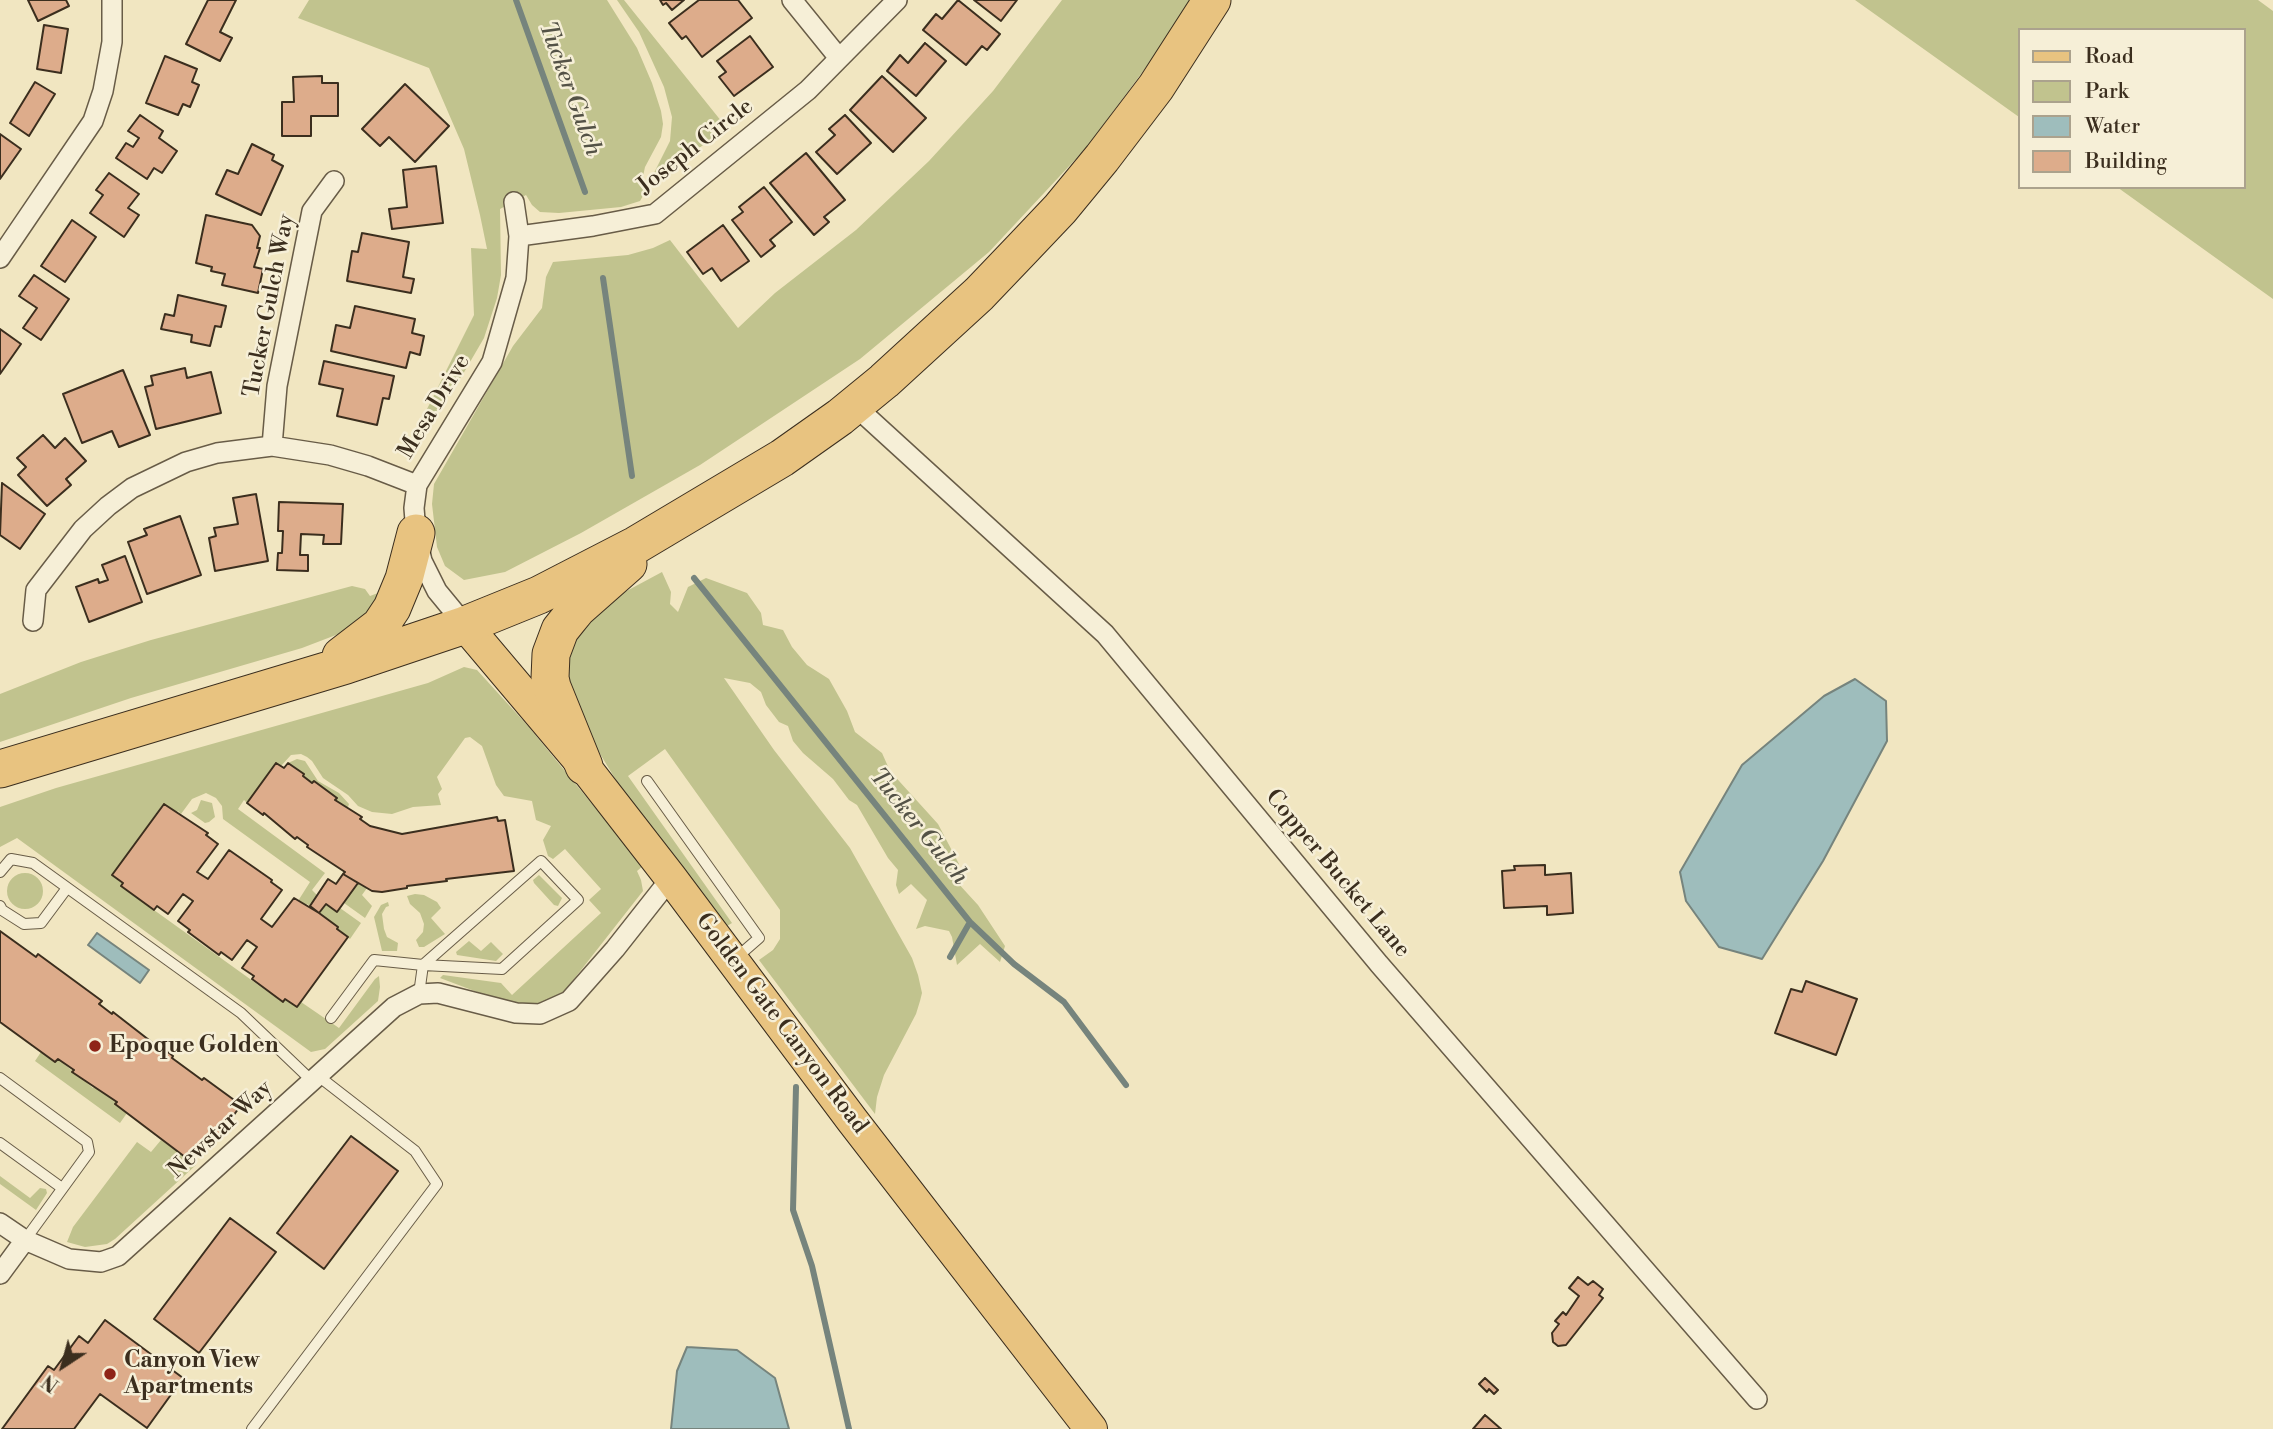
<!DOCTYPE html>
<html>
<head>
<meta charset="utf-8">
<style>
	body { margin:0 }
	#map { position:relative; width:2273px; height:1429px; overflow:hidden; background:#f1e6c1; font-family:"Libre Bodoni",serif }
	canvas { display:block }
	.legend { position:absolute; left:2018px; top:28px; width:228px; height:161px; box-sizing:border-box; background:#f6efd7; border:2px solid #aba28d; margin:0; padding:9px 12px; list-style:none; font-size:21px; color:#3b2e1e }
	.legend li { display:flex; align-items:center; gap:14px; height:35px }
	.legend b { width:35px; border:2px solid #aba28d }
	.north { position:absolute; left:28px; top:1331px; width:70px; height:70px; -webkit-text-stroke:5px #f6efd7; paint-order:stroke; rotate:216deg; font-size:19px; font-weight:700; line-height:28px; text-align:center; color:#3b2e1e }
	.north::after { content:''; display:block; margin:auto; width:24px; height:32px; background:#3b2e1e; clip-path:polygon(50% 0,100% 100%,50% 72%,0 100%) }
</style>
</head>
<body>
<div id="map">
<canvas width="2273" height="1429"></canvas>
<ul class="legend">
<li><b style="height:9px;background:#e8c380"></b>Road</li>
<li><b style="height:19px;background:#c1c38e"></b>Park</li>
<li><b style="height:19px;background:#9ebdbc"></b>Water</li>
<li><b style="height:19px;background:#ddac8b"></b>Building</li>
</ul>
<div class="north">N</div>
</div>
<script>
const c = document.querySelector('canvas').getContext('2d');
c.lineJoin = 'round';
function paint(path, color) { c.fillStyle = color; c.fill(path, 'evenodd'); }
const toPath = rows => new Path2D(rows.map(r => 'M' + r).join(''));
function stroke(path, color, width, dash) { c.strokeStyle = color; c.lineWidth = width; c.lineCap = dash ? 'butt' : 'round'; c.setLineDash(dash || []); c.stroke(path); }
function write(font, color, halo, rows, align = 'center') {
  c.font = font + ' "Libre Bodoni",serif'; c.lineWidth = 5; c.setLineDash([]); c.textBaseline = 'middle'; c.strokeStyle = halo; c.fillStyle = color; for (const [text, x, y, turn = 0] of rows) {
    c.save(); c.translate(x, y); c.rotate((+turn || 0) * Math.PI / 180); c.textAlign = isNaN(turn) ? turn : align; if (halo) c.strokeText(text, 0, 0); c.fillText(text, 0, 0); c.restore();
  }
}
const green = toPath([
	[309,0,607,0,637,48,652,83,661,111,663,124,661,137,645,167,642,181,644,194,640,201,621,207,559,213,540,212,532,205,526,195,500,209,501,275,497,298,484,338,463,374,410,451,416,431,474,315,471,248,487,249,480,215,464,149,429,68,298,18],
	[617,0,624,0,726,127,651,186,652,177,670,141,672,117,664,87,639,32],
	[1062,0,1194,0,1184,16,1086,148,989,252,860,359,700,465,581,533,505,572,464,580,445,566,437,547,432,504,434,484,513,346,542,308,546,277,553,262,628,255,653,248,670,240,738,328,775,293,856,230,929,161,993,91],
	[1855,0,2258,0,2273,11,2273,299,2117,187,2243,187,2243,30,2019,30,2019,117],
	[662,572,671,592,670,604,678,612,688,587,706,578,747,593,761,613,763,625,783,630,792,647,807,665,829,679,847,711,855,732,882,753,890,771,938,824,959,864,956,881,978,905,1005,946,1000,962,980,944,957,965,952,937,949,931,925,926,916,929,927,900,911,884,899,894,896,885,898,870,888,858,857,805,849,800,833,779,803,753,793,741,788,726,779,722,766,705,761,692,750,683,724,678,774,750,850,848,912,958,918,975,922,993,920,1001,916,1014,884,1075,877,1097,875,1114,759,960,773,950,780,939,780,910,665,749,628,776,732,923,722,929,644,826,580,721,562,668,568,638,621,594],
	[352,586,365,589,370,596,378,593,386,603,362,625,302,648,131,698,0,742,0,694,81,662,151,640],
	[464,667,477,670,528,726,643,866,637,871,641,880,643,891,563,993,545,1002,517,1007,440,978,443,975,501,983,512,995,601,913,589,900,601,889,565,849,553,859,548,856,543,840,551,826,536,820,532,801,504,796,496,785,482,746,470,737,465,738,437,777,442,789,438,794,441,805,413,807,392,814,372,812,358,806,348,795,323,778,312,761,307,757,301,754,291,755,281,766,276,764,247,803,244,800,238,809,325,873,312,890,317,895,310,906,307,904,306,906,298,901,310,882,223,819,222,806,216,798,206,793,192,799,181,814,178,811,176,813,163,804,112,875,154,910,282,1002,285,999,297,1007,301,1002,339,1028,375,979,379,976,380,987,378,1001,325,1049,311,1052,17,838,0,847,0,807,56,788,428,683],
	[297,759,305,761,318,781,339,793,349,804,348,807,345,807,335,800,336,798,303,776,304,774,288,763],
	[201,800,212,803,215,817,209,822,205,823,191,813,197,810],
	'7 891a18 18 0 1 1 36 0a18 18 0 1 1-36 0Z',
	[539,875,562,898,558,906,554,905,534,883,533,880],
	[359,882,367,888,362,895,372,906,365,918,344,903],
	[415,894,424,895,437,902,441,908,431,918,445,934,424,947,419,947,416,940,423,932,424,924,420,913,410,904,407,896],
	[388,902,389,906,386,907,382,914,384,929,387,937,398,943,397,951,382,951,374,917,381,905],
	[326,904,337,912,340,908,361,923,350,939,319,913],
	[469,941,481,951,491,942,503,954,496,961,457,955,456,952],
	[41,1052,58,1059,93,1088,95,1086,117,1102,116,1104,127,1113,120,1123,35,1061],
	[161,1140,196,1165,115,1239,107,1244,85,1247,67,1242,73,1227,137,1142,151,1152],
	[0,1176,30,1198,40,1188,46,1189,47,1193,36,1210,0,1184]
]);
const water = toPath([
	[1855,679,1886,701,1887,741,1823,861,1762,959,1719,947,1686,901,1680,872,1742,765,1824,696,1855,679],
	[97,933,149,970,140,983,88,945,97,933],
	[687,1347,737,1350,775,1378,789,1429,671,1429,677,1371,687,1347]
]);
const stream = toPath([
	[516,0,585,192],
	[603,278,632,476],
	[694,578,970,922,1014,964,1064,1002,1126,1085],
	[950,957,970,922],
	[796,1087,793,1210,812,1266,849,1429]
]);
const building = toPath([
	[28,0,66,0,69,6,38,21,28,0],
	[208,0,236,0,220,32,232,38,220,61,186,44,208,0],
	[660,0,684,0,672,10,666,3,663,5,660,0],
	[699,0,738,0,752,18,702,57,686,36,682,39,669,23,699,0],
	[958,0,1000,34,987,50,982,46,966,65,923,30,936,14,942,19,958,0],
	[974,0,1017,0,1001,21,974,0],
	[44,25,68,29,61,73,37,69,44,25],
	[750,36,773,67,734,96,719,77,726,72,717,61,750,36],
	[925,43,946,61,916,96,887,71,900,55,908,63,925,43],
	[165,56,197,69,192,82,199,85,190,107,183,104,178,115,146,103,165,56],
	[322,76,322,83,338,83,338,116,311,116,311,136,282,136,282,102,294,102,293,77,322,76],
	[882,76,926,118,893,152,850,110,882,76],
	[35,82,55,94,29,136,10,123,35,82],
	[405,84,449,126,415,162,389,137,380,146,362,129,405,84],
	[140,115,163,131,159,138,177,151,162,173,154,168,147,179,116,158,126,143,133,147,139,138,128,131,140,115],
	[845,115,871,143,837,174,816,152,835,135,829,129,845,115],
	[0,134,21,149,0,179,0,134],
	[252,144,274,155,272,160,283,166,261,215,216,194,227,170,238,174,252,144],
	[806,153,845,200,824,217,829,222,814,235,770,183,806,153],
	[436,166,443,223,392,229,389,209,407,207,403,170,436,166],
	[109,173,139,194,128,208,139,215,124,237,90,213,103,195,96,190,109,173],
	[764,187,792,222,770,240,775,246,761,257,732,220,743,212,739,207,764,187],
	[206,215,252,225,260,236,257,248,260,248,254,267,263,269,258,293,222,285,225,274,211,271,212,267,196,263,206,215],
	[72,220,96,237,65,282,41,266,72,220],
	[723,225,749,261,721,281,712,268,703,274,687,252,723,225],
	[362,233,409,242,403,277,414,279,411,293,347,281,352,251,358,252,362,233],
	[34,275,69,299,41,340,23,328,37,308,19,296,34,275],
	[178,295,226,306,221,327,215,326,210,346,191,342,192,335,161,329,165,314,174,316,178,295],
	[355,306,415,319,412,333,424,336,420,355,410,352,406,368,331,351,336,325,350,328,355,306],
	[0,329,21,344,0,374,0,329],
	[324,361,394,376,389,399,383,398,377,425,337,416,343,389,319,384,324,361],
	[185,368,187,378,211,372,221,413,156,429,145,387,153,385,151,376,185,368],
	[123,370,150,435,119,447,112,431,82,443,63,394,123,370],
	[43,435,55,448,65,438,86,461,66,479,71,485,47,506,18,475,26,467,17,458,43,435],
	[2,483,45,514,20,549,0,535,2,483],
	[256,494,268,561,215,571,209,538,216,536,214,528,238,524,233,498,256,494],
	[279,502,343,504,341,544,323,544,324,535,301,534,300,555,308,555,308,571,277,570,278,553,282,553,283,531,278,531,279,502],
	[180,516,201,575,147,594,128,542,147,535,144,529,180,516],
	[125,556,142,602,89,622,76,587,98,579,99,583,108,580,102,565,125,556],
	[276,763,284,768,288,763,304,774,303,776,312,783,314,781,337,798,335,800,362,817,360,819,370,826,402,834,497,817,498,821,505,820,514,871,446,879,447,881,407,886,407,888,382,892,372,891,343,874,345,872,307,847,308,845,297,837,295,839,264,813,263,815,247,803,276,763],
	[164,804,208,833,206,835,218,844,197,872,208,879,229,850,272,880,271,882,282,890,261,919,272,927,294,898,319,913,338,927,337,929,348,937,297,1007,285,999,283,1002,252,979,254,976,242,968,257,947,247,940,232,960,221,952,219,955,188,932,190,930,178,921,193,901,183,894,168,914,157,906,154,910,121,886,123,883,112,875,164,804],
	[1545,865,1545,875,1571,873,1573,913,1547,915,1547,906,1504,908,1502,871,1515,870,1514,866,1545,865],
	[343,874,358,883,337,912,326,904,319,913,310,906,328,879,336,884,343,874],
	[0,931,36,957,38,954,102,1001,99,1004,112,1014,113,1012,158,1047,159,1045,173,1056,172,1058,202,1080,204,1078,241,1105,218,1137,208,1134,189,1160,115,1104,117,1102,72,1072,74,1070,58,1059,55,1062,0,1022,0,931],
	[1806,981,1857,999,1836,1055,1775,1033,1791,989,1802,992,1806,981],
	[351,1136,398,1171,324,1269,277,1233,351,1136],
	[230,1218,276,1252,199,1353,154,1319,230,1218],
	[1578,1277,1588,1285,1593,1281,1603,1289,1599,1295,1603,1298,1566,1345,1558,1346,1553,1342,1552,1333,1559,1324,1555,1321,1563,1312,1566,1315,1579,1296,1569,1288,1578,1277],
	[105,1320,183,1378,147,1428,100,1394,74,1429,2,1429,48,1366,54,1370,79,1336,88,1343,105,1320],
	[1485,1378,1498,1390,1494,1394,1489,1389,1487,1392,1479,1384,1485,1378],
	[1485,1415,1501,1429,1473,1429,1485,1415]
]);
const lane = toPath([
	[647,781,759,938,736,958],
	[0,872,11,859,33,863,241,1013,311,1080],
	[0,906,2,910,24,924,41,923,67,888],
	[331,1018,374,960,423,965,502,969,578,900,541,861,423,965,419,994],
	[0,1078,87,1142,89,1152,25,1240],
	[0,1143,62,1188],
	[252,1429,437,1184,415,1151,317,1075]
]);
const street = toPath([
	[792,0,839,58],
	[519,236,593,226,655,214,808,90,897,0],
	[0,258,93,121,103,91,112,42,112,0],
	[854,405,1105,634,1379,964,1757,1399],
	[272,446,277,386,312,211,334,181],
	[33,621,36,590,83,529,108,506,132,488,186,462,217,453,272,446,330,455,368,466,417,485],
	[465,625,437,591,422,561,416,533,414,508,417,485,492,362,516,278,519,236,514,202],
	[0,1223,25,1240,69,1259,101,1262,118,1256,394,1007,419,994,438,993,516,1013,540,1014,569,1001,615,949,671,878],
	[0,1274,25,1240]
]);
const primary = toPath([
	[465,625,584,766,671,878,852,1120,1091,1429]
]);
const highway = toPath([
	[341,656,380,626,392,608,404,579,416,533],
	[584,766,552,687,550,678,551,654,560,630,568,620,577,609,628,564],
	[0,769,346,665,465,625,539,595,636,545,782,458,840,417,884,381,979,294,1023,248,1060,209,1102,158,1156,87,1212,0]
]);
const markers = [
	[95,1046,7,"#8f2418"],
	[110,1374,7,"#8f2418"]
];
const streetNames = [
	["Joseph Circle",696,147,-38],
	["Tucker Gulch Way",270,306,-79],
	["Mesa Drive",435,407,-59],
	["Copper Bucket Lane",1337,874,50],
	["Golden Gate Canyon Road",781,1024,53],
	["Newstar Way",221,1130,-43]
];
const poiNames = [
	["Epoque Golden",109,1046],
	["Canyon View",124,1361],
	["Apartments",124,1387]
];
const waterNames = [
	["Tucker Gulch",569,89,70],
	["Tucker Gulch",918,827,51]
];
paint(green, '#c1c38e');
paint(water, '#9ebdbc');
stroke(water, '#76847d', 2);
stroke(stream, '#76847d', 6);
paint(building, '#ddac8b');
stroke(building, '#3b2e1e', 2);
stroke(lane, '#685c47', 12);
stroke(street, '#685c47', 22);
stroke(primary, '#3b2e1e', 34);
stroke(highway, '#3b2e1e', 39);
stroke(lane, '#f6efd7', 10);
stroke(street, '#f6efd7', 19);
stroke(primary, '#e8c380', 32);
stroke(highway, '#e8c380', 37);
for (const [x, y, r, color] of markers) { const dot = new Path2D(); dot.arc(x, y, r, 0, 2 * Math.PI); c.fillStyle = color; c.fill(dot); stroke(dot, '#f6efd7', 2.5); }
write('23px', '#3b2e1e', '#f6efd7', streetNames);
write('bold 23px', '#3b2e1e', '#f6efd7', poiNames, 'left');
write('italic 24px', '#545246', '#f6efd7', waterNames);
</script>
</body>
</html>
